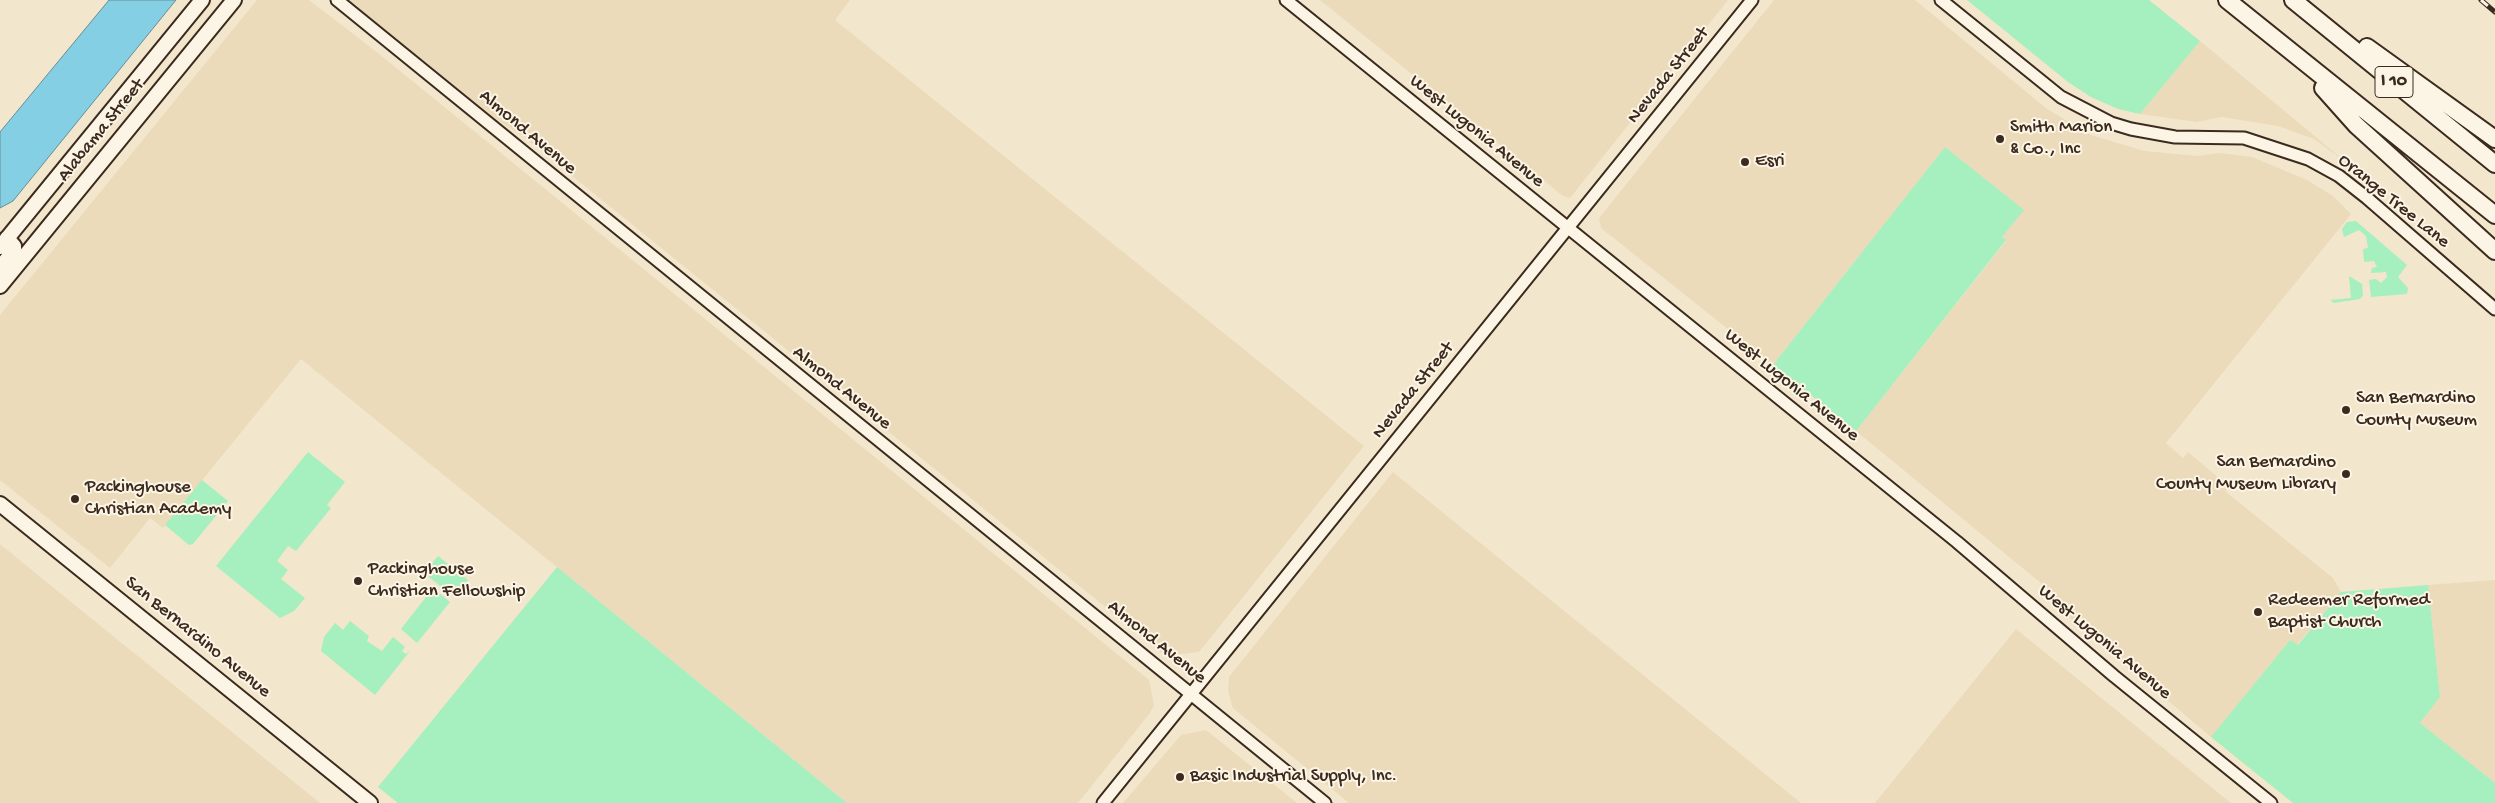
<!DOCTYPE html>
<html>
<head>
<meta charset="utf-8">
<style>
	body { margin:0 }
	canvas { display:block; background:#f2e6cc }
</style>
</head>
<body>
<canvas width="2495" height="803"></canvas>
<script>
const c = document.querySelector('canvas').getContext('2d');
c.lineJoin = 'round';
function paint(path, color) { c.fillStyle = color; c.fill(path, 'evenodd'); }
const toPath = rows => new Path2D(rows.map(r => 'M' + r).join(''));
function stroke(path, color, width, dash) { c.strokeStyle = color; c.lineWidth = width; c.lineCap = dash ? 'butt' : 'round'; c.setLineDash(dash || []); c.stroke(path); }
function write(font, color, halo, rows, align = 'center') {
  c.font = font + ' "Gochi Hand",sans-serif'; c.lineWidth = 4; c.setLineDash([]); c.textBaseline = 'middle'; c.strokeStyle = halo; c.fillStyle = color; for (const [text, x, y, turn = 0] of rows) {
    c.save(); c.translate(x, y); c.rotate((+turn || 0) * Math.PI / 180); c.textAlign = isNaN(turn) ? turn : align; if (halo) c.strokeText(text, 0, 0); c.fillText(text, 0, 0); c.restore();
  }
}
const built = toPath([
	[257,0,309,0,378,53,1149,680,1154,705,1150,713,1078,803,847,803,301,359,163,528,150,518,110,568,0,480,0,315],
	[349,0,850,0,835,20,1364,446,1199,652,1166,656,524,137,496,119],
	[1320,0,1728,0,1570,198,1563,196],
	[1774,0,1915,0,2047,109,2091,135,2144,151,2198,156,2219,153,2252,157,2307,180,2333,196,2351,214,2166,443,2183,458,2188,452,2227,485,2226,492,2333,578,2341,592,2297,645,2290,640,2211,737,2050,601,2048,589,1856,431,2006,241,2002,237,2023,210,1945,147,1773,365,1601,228,1599,218],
	[2200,41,2346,162,2314,139,2278,126,2222,117,2197,122,2140,114],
	[1393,472,1399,477,1801,803,1349,803,1233,708,1228,691,1229,677],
	[0,544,87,615,320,803,0,803],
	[2495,580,2495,783,2420,723,2440,697,2428,585],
	[2016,629,2231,803,1875,803],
	[1206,730,1297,803,1123,803,1181,735]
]);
const green = toPath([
	[1967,0,2149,0,2200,41,2140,114,2118,109,2091,97,2068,82],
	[1945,147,2024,210,2002,237,2006,240,1856,431,1773,365],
	[2356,221,2407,265,2398,277,2408,288,2407,294,2371,297,2369,280,2376,279,2381,283,2387,277,2386,272,2371,273,2372,268,2377,267,2374,261,2364,262,2363,249,2368,248,2366,236,2359,230,2344,237,2342,229,2347,222],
	[2349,276,2362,284,2363,295,2360,299,2334,303,2330,300,2351,298],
	[308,452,345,482,327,505,331,508,296,551,288,546,277,561,288,570,281,579,305,598,294,611,280,618,216,566],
	[202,480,228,501,193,544,189,545,165,525],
	[438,556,468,580,454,597,424,573],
	[557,567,767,738,847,803,398,803,378,787],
	[2428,585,2440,697,2420,723,2495,783,2495,803,2293,803,2211,737,2290,640,2298,645,2341,592],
	[433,588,450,602,417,643,401,629],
	[350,621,369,636,367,641,382,651,393,637,405,647,402,651,406,654,410,651,375,695,321,651,324,637,335,623,343,630]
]);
const water = toPath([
	[109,0,176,0,13,201,0,208,0,132,109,0]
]);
const minor = toPath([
	[337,0,1325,803],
	[1286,0,1957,542,2114,676,2271,803],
	[1941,0,2061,97,2111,123,2131,129,2175,137,2244,138,2308,159,2339,176,2367,198,2495,309],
	[1103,803,1752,0]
]);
const major = toPath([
	[0,247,202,0],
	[0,268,14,250,14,246,7,238],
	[0,286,234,0],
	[0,504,370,803]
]);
const highway = toPath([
	[2227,0,2495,215],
	[2293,0,2495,164],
	[2367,47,2495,139],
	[2323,88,2356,125,2495,251]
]);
const rail = toPath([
	[2481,0,2495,12]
]);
const markers = [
	[2000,139,5,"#3b2a1e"],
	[1745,162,5,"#3b2a1e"],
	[2346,410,5,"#3b2a1e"],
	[2346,474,5,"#3b2a1e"],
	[75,499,5,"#3b2a1e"],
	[358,581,5,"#3b2a1e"],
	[2258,612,5,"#3b2a1e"],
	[1180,777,5,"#3b2a1e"]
];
const shields = [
	[2394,82,38]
];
const shieldNames = [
	["I 10",2394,82]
];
const streetNames = [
	["Nevada Street",1669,76,-51],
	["Alabama Street",102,131,-51],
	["West Lugonia Avenue",1476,132,39],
	["Almond Avenue",527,133,40],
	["Orange Tree Lane",2393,202,39],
	["West Lugonia Avenue",1791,386,39],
	["Almond Avenue",841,389,39],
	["Nevada Street",1414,391,-51],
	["San Bernardino Avenue",197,638,39],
	["Almond Avenue",1156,643,39],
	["West Lugonia Avenue",2104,643,40]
];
const poiNames = [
	["Smith Marion",2010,128],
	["& Co., Inc",2010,150],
	["Esri",1755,162],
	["San Bernardino",2356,399],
	["County Museum",2356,421],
	["San Bernardino",2336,463,"right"],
	["County Museum Library",2336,485,"right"],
	["Packinghouse",85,488],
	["Christian Academy",85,510],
	["Packinghouse",368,570],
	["Christian Fellowship",368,592],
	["Redeemer Reformed",2268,601],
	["Baptist Church",2268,623],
	["Basic Industrial Supply, Inc.",1190,777]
];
paint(built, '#ebdbba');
paint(green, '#a6efbe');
paint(water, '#84cfe4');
stroke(water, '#678d95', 1);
stroke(minor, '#3b2a1e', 15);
stroke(major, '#3b2a1e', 18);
stroke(highway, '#3b2a1e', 20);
stroke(minor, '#fcf5e5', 11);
stroke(major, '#fcf5e5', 14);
stroke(highway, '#fcf5e5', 16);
stroke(rail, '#3b2a1e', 5);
stroke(rail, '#fcf5e5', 3, [9]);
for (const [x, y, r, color] of markers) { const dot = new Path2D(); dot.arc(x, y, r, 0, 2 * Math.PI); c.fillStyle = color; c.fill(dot); stroke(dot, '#fcf5e5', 2); }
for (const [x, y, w] of shields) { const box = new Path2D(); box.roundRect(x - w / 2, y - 15.5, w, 31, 4); c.fillStyle = '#fcf5e5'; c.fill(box); stroke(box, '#3b2a1e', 1); }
write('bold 18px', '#3b2a1e', null, shieldNames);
write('19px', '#3b2a1e', '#fcf5e5', streetNames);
write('19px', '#3b2a1e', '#fcf5e5', poiNames, 'left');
</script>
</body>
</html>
